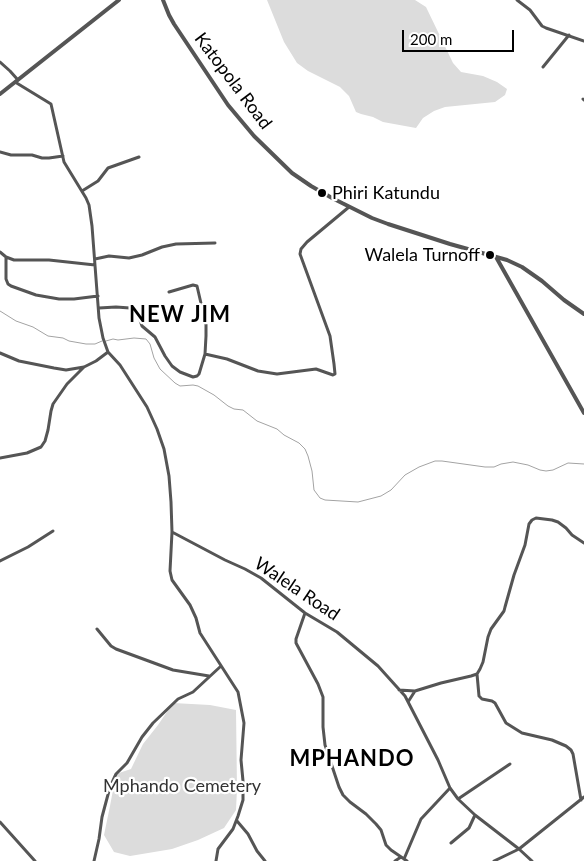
<!DOCTYPE html>
<html>
<head>
<meta charset="utf-8">
<style>
	body { margin:0 }
	#map { position:relative; width:584px; height:861px; overflow:hidden; background:#fff; font-family:Lato,sans-serif }
	canvas { display:block }
	.scale { position:absolute; left:402px; top:30px; width:112px; height:22px; box-sizing:border-box; border:2px solid #000; border-top:0; padding-left:6px; font-size:15px; line-height:18px; white-space:nowrap; color:#000; -webkit-text-stroke:4px #fff; paint-order:stroke }
</style>
</head>
<body>
<div id="map">
<canvas width="584" height="861"></canvas>
<div class="scale">200 m</div>
</div>
<script>
const c = document.querySelector('canvas').getContext('2d');
c.lineJoin = 'round';
function paint(path, color) { c.fillStyle = color; c.fill(path, 'evenodd'); }
const toPath = rows => new Path2D(rows.map(r => 'M' + r).join(''));
function stroke(path, color, width, dash) { c.strokeStyle = color; c.lineWidth = width; c.lineCap = dash ? 'butt' : 'round'; c.setLineDash(dash || []); c.stroke(path); }
function write(font, color, halo, rows, align = 'center') {
  c.font = font + ' Lato,sans-serif'; c.lineWidth = 4.5; c.setLineDash([]); c.textBaseline = 'middle'; c.strokeStyle = halo; c.fillStyle = color; for (const [text, x, y, turn = 0] of rows) {
    c.save(); c.translate(x, y); c.rotate((+turn || 0) * Math.PI / 180); c.textAlign = isNaN(turn) ? turn : align; if (halo) c.strokeText(text, 0, 0); c.fillText(text, 0, 0); c.restore();
  }
}
const green = toPath([
	[267,0,415,0,426,7,453,63,461,72,483,76,497,82,507,89,505,95,495,102,445,107,434,111,423,118,416,128,383,122,373,117,361,114,356,112,349,96,340,87,308,71,297,63,284,42],
	[173,703,210,705,236,710,237,789,236,810,224,828,198,840,172,849,130,856,114,852,104,835,110,806,116,774,131,769,143,744,158,725]
]);
const stream = toPath([
	[0,311,16,321,33,327,48,336,63,338,69,341,86,344,95,344,102,341],
	[106,341,113,339,118,340,134,338,146,339,150,344,154,358,160,369,175,383,180,386,193,385,198,386,214,395,228,406,234,409,243,410,257,421,277,429,284,435,299,443,305,449,308,456,312,471,314,490,320,498,325,500,358,502,381,496,391,490,405,475,419,467,435,461,442,461,485,467,494,467,501,464,513,462,528,465,540,470,546,471,553,470,568,463,584,464]
]);
const minor = toPath([
	[517,0,530,10,542,26,546,28,584,41],
	[0,62,10,71,18,80],
	[543,67,569,35],
	[15,82,51,104,64,162,86,198,89,205,92,226,99,318,103,338,108,352,120,365,147,407,157,429,164,449,169,476,171,502,172,532,170,571,172,580,190,605,196,618,200,633,238,692,244,723,241,760,243,781,243,800,238,816,233,829,218,849,216,861],
	[583,99,584,100],
	[0,152,11,155,32,155,42,158,49,158,63,156],
	[82,191,98,181,108,168,139,157],
	[0,252,6,257,14,260,49,260,95,265],
	[6,257,6,279,8,284,11,286,36,295,59,299,74,299,98,296],
	[95,259,109,256,129,258,142,255,162,247,176,244,215,243],
	[99,308,116,307,130,308,134,309,137,311,142,326,155,337,165,356,172,366,180,372,193,377,197,376,199,374,205,354,206,336,206,325,197,286,193,285,169,292],
	[0,353,19,361,54,368,66,370,84,367,96,361,108,352],
	[205,354,227,359,258,371,277,374,316,369,333,375,335,374,334,364,330,336,300,254,301,249,307,242,349,207],
	[0,458,27,453,41,447,45,441,48,430,51,411,53,404,67,384,84,367],
	[172,532,225,560,245,569,261,578,305,613,337,632,378,666,405,696,438,760,450,788,458,799,475,815,519,849,532,861],
	[0,561,28,547,53,531],
	[305,613,296,639,296,643,318,684,323,697,323,727,325,745,339,787,343,795,350,802,366,814,376,824,381,830,386,845,391,850,407,861],
	[97,629,111,646,116,649,173,670,209,676],
	[477,674,479,696,482,699,492,701,495,703,506,723,522,733,552,740,566,746,571,750,573,754,581,800],
	[399,690,415,691,441,683,471,676,477,674,480,669,483,662,488,637,491,629,504,611,505,607,514,575,525,545,529,524,532,520,536,518,552,520,558,522,566,528,572,535,584,543],
	[408,702,415,691],
	[458,799,510,764],
	[237,821,248,834,257,851,265,861],
	[0,822,35,861],
	[451,843,469,828,475,815],
	[404,859,421,819,450,788],
	[94,861,99,839,102,817,110,787,116,774,127,763,142,737,153,723,178,699,193,692,221,666],
	[395,861,401,857],
	[494,861,519,849,584,797]
]);
const tertiary = toPath([
	[163,0,169,15,174,24,228,105,254,136,292,173,311,186,332,198,372,218,388,224,450,244,507,260,522,267,542,281,564,300,584,314],
	[0,94,119,0],
	[496,257,584,413]
]);
const markers = [
	[322,193,5,"#000"],
	[490,255,5,"#000"]
];
const streetNames = [
	["Katopola Road",233,81,53],
	["Walela Road",297,589,34]
];
const poiNames = [
	["Phiri Katundu",332,193],
	["Walela Turnoff",480,255,"right"]
];
const parkNames = [
	["Mphando Cemetery",182,786]
];
const districtNames = [
	["NEW JIM",180,315],
	["MPHANDO",352,759]
];
paint(green, '#dcdcdc');
stroke(stream, '#a3a3a3', 1);
stroke(minor, '#555', 3);
stroke(tertiary, '#555', 4);
for (const [x, y, r, color] of markers) { const dot = new Path2D(); dot.arc(x, y, r, 0, 2 * Math.PI); c.fillStyle = color; c.fill(dot); stroke(dot, '#fff', 2); }
write('18px', '#000', '#fff', streetNames);
write('18px', '#000', '#fff', poiNames, 'left');
write('18px', '#333', '#fff', parkNames);
c.letterSpacing = '1px';
write('bold 22px', '#000', '#fff', districtNames);
c.letterSpacing = '0px';
</script>
</body>
</html>
